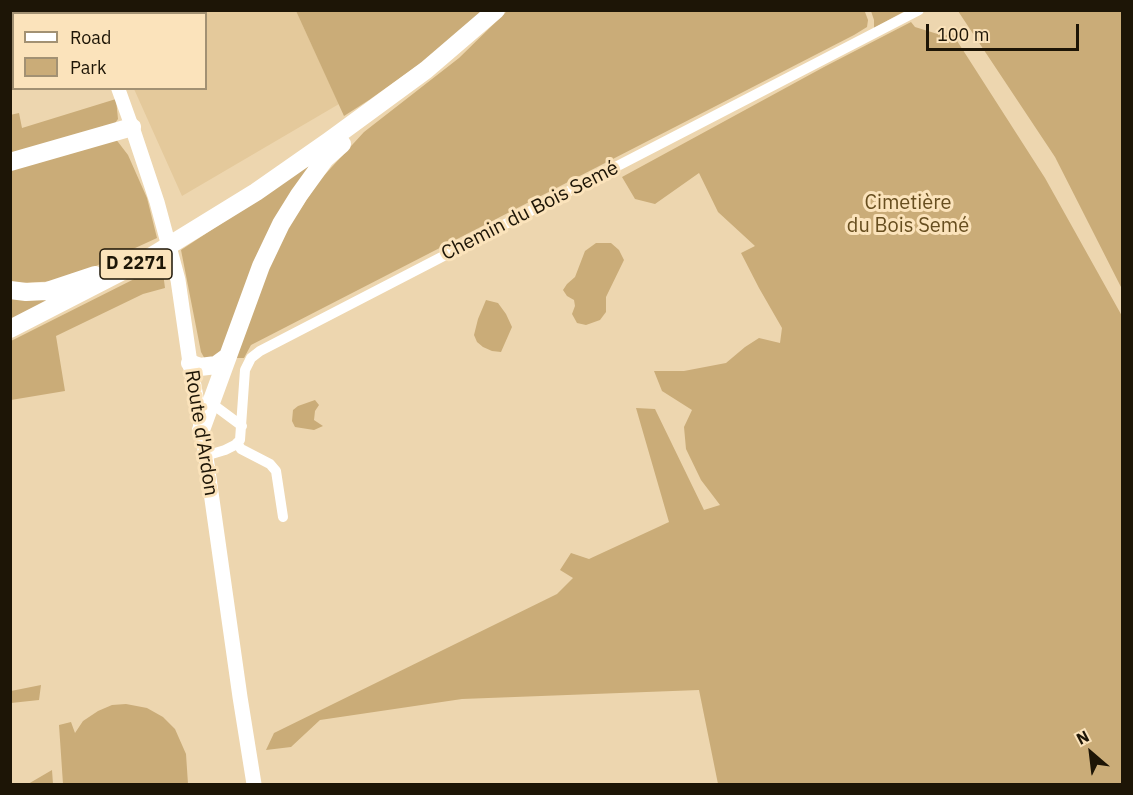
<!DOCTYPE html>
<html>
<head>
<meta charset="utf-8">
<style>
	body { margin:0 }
	#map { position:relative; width:1133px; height:795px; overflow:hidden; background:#edd6af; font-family:"IBM Plex Sans",sans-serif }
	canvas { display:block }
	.frame { position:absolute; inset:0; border:12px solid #1d1506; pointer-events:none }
	.legend { position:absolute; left:12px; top:12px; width:195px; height:78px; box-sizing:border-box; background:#fbe3bb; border:2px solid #a29173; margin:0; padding:8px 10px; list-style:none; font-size:18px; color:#1d1506 }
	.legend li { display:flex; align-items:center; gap:12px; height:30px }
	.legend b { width:30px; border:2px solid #a29173 }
	.north { position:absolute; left:1061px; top:723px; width:60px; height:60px; -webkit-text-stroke:4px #fbe3bb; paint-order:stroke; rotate:332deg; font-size:16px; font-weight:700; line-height:24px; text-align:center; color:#1d1506 }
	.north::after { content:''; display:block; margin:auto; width:21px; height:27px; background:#1d1506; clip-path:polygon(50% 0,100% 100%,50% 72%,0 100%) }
	.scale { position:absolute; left:926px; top:24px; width:153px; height:27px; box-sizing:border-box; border:3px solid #1d1506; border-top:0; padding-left:8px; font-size:18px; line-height:21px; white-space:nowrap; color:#1d1506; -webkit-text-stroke:4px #fbe3bb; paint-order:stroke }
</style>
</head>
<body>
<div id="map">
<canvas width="1133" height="795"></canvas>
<div class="frame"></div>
<ul class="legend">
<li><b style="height:8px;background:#fff"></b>Road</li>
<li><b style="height:16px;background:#caac78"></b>Park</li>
</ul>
<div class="north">N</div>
<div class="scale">100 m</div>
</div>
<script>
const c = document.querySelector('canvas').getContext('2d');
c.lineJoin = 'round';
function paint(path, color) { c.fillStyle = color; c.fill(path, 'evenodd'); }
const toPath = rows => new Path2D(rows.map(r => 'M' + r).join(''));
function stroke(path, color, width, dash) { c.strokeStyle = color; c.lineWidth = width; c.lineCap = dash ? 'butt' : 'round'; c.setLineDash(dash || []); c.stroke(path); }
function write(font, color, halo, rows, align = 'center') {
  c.font = font + ' "IBM Plex Sans",sans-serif'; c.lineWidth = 6; c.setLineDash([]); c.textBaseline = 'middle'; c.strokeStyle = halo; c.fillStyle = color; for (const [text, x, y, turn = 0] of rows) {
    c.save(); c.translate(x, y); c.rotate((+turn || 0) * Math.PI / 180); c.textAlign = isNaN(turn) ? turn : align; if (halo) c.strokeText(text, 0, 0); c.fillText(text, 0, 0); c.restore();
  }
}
const built = toPath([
	[135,10,296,11,339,104,182,196,134,89,206,88,206,14,129,14]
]);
const green = toPath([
	[862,10,865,12,868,20,867,27,854,35,251,345,244,358,234,358,279,241,319,181,364,132,459,58,507,11],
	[296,11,483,11,424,61,369,100,344,116],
	[871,11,905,11,874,28,874,20],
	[958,11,1122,11,1122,289,1055,157],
	[911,22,915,27,944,36,952,33,1045,178,1122,316,1122,784,718,784,699,690,462,699,320,720,291,747,266,750,274,733,557,594,573,578,560,570,571,553,589,559,669,522,636,408,655,409,704,510,720,505,701,480,686,449,684,427,692,410,662,391,654,371,684,371,726,363,745,347,759,338,780,343,782,328,759,288,741,253,755,246,718,212,699,173,655,204,635,199,622,177,824,67],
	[116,99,118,119,113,126,11,154,10,115,19,113,22,128],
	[115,138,128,155,147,198,157,238,85,271,57,281,22,283,11,282,11,168],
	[319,159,221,355,206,361,201,352,181,250],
	[596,243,611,243,619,250,624,260,606,297,606,312,600,320,586,325,577,323,572,314,575,306,574,300,567,296,563,290,567,284,575,277,585,251],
	[162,265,165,288,143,294,56,336,65,391,11,400,11,341],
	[64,292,11,322,11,294],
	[486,300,498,303,506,314,512,327,501,352,492,351,483,347,477,342,474,335,478,319],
	[315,400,319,405,315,411,314,420,323,426,314,430,295,427,292,421,293,410,298,406],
	[41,685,39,700,11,703,11,691],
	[126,704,147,708,163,717,175,729,186,754,188,784,63,784,59,725,71,722,75,733,83,721,98,711,112,705],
	[52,770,53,784,28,784]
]);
const minor = toPath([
	[211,403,242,426],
	[237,443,241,449,270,464,276,471,283,517],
	[205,456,225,450,235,445,240,440,245,370,251,358,260,351,919,10]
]);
const tertiary = toPath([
	[89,10,90,14],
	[118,88,132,127]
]);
const secondary = toPath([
	[132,127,157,202,178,280,190,363,204,443,240,697,254,784]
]);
const trunk = toPath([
	[10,162,132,127],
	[10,290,26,292,47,291,95,275],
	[10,329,152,256,256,192,329,141,426,70,496,10],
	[190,363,200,367,216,365,227,357],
	[201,430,261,266,281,224,299,195,325,159,342,144]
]);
const shields = [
	[136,264,72]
];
const shieldNames = [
	["D 2271",136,264]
];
const parkNames = [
	["Cimetière",908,203],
	["du Bois Semé",908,226]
];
const streetNames = [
	["Chemin du Bois Semé",530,211,-27],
	["Route d'Ardon",201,433,81]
];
paint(built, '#e4c99b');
paint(green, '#caac78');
stroke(minor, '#fff', 10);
stroke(tertiary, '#fff', 14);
stroke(secondary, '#fff', 15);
stroke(trunk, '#fff', 18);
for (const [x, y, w] of shields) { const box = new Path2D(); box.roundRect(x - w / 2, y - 15, w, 30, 4.5); c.fillStyle = '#fbe3bb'; c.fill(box); stroke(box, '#1d1506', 1.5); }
write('bold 18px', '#1d1506', null, shieldNames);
write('20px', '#674e1f', '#fbe3bb', parkNames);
write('20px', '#1d1506', '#fbe3bb', streetNames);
</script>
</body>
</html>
